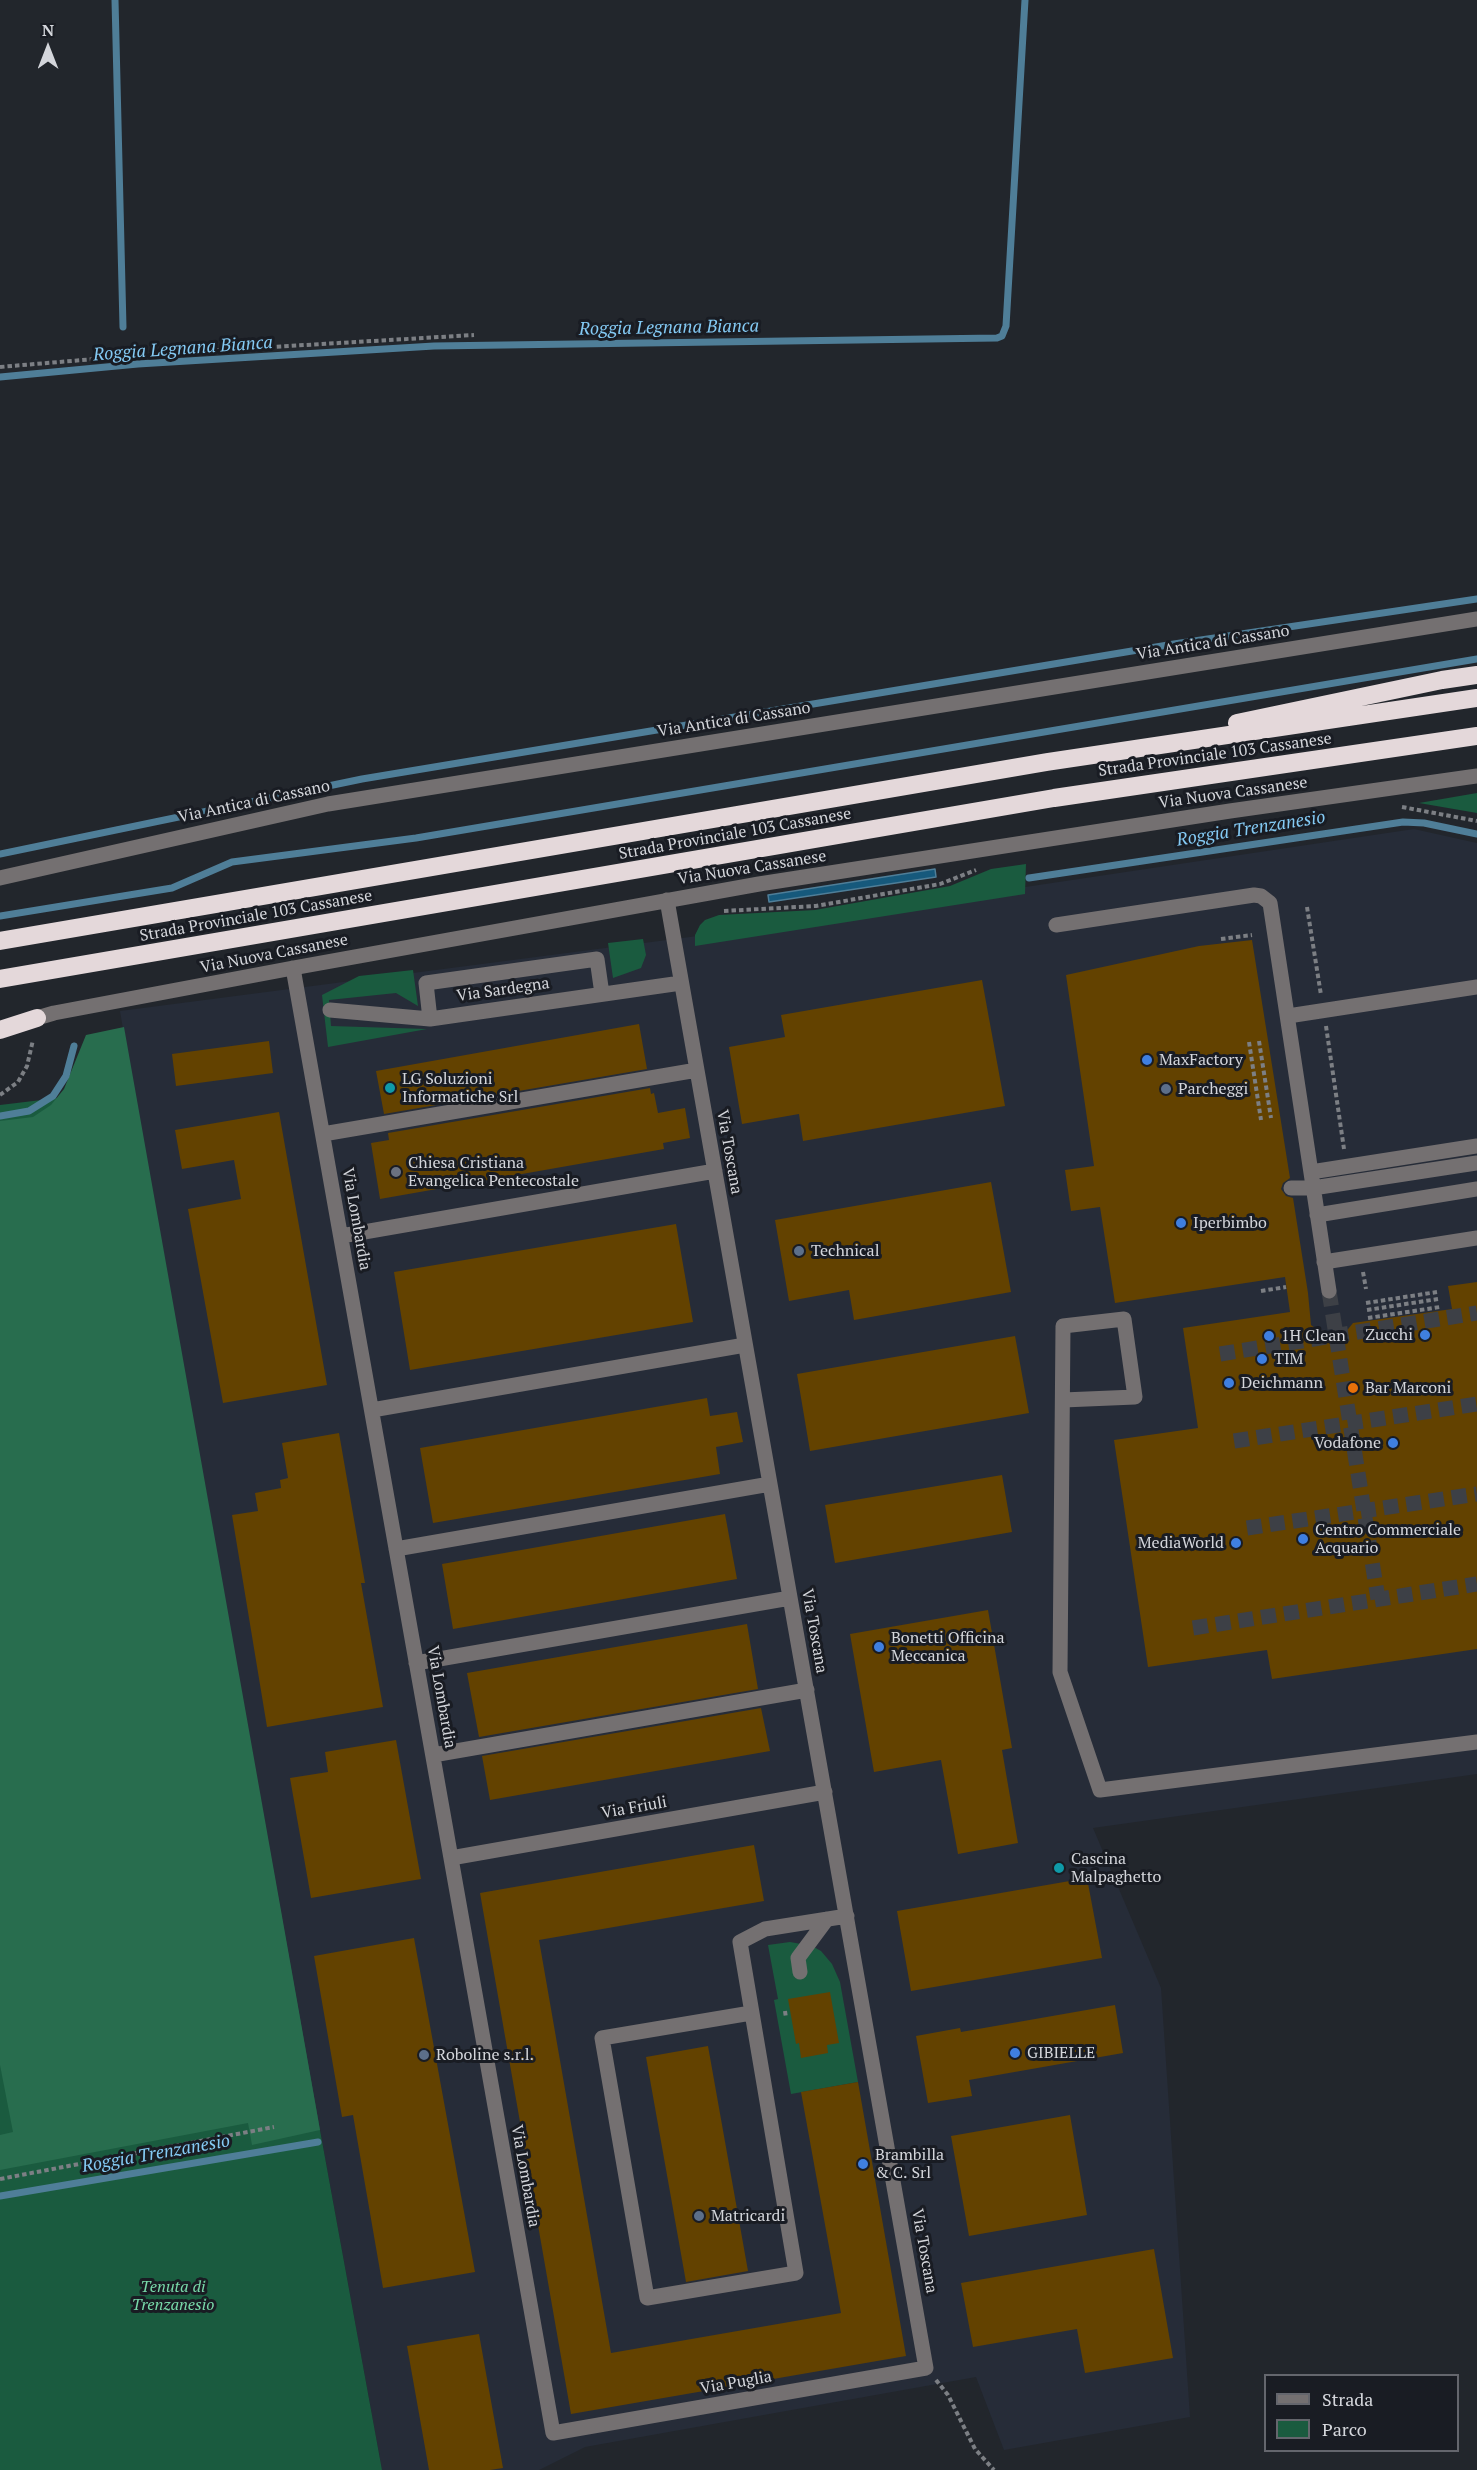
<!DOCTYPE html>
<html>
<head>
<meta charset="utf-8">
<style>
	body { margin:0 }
	#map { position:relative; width:1477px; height:2470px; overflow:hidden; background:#22262c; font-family:"PT Serif",serif }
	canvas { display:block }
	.legend { position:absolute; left:1264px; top:2374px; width:195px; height:78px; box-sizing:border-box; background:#191c23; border:2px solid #64666d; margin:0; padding:8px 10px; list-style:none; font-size:18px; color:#d4d6db }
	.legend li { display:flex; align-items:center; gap:12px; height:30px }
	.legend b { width:30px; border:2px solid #64666d }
	.north { position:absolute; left:18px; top:18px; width:60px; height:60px; -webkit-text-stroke:4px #191c23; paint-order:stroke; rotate:0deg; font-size:16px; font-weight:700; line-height:24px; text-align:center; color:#d4d6db }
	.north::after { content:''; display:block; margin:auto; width:21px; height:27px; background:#d4d6db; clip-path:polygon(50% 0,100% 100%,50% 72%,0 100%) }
</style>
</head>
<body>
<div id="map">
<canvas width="1477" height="2470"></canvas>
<ul class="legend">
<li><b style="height:8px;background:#747071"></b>Strada</li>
<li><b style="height:16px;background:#1a5b3f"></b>Parco</li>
</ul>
<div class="north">N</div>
</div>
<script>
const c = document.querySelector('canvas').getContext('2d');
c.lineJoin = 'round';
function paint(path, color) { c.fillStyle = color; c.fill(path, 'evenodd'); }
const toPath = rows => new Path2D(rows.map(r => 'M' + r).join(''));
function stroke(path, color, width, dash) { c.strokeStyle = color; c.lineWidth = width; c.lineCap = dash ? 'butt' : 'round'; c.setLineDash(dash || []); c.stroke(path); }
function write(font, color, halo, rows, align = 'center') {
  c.font = font + ' "PT Serif",serif'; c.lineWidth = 6; c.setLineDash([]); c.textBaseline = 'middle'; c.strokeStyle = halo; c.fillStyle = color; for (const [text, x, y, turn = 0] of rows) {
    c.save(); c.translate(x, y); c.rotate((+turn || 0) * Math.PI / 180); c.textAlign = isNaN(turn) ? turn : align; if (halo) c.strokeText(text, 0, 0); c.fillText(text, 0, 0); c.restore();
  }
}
const built = toPath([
	[1414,829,1477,843,1477,1774,1093,1828,1161,1988,1190,2417,1004,2450,976,2377,585,2447,539,2470,382,2470,320,2130,251,1802,120,1011,690,937]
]);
const green = toPath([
	[1477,793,1477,813,1419,803],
	[1026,864,1025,894,695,946,695,935,700,925,705,920,719,915,815,910,950,886,991,869],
	[643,939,646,955,641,968,613,978,608,943],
	[413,970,418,1006,396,993,329,1000,331,1026,427,1029,328,1047,322,995,359,976],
	[133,1089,320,2130,382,2470,0,2470,0,1105],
	[790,1942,812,1946,821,1951,832,1964,840,1982,858,2082,791,2094,774,2000,778,1999,768,1945]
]);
const forest = toPath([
	[124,1027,320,2130,252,2145,248,2123,0,2170,0,2135,13,2132,0,2065,0,1121,33,1117,51,1105,64,1089,86,1035]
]);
const water = toPath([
	[935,869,936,877,769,902,768,895,935,869]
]);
const stream = toPath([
	[115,0,123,327],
	[0,377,138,364,434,346,997,338,1002,336,1006,326,1025,0],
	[0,854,362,779,1174,644,1477,599],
	[1029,878,1403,822,1424,823,1477,834],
	[0,916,172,888,232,862,416,838,1477,659],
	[0,1116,29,1111,53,1096,66,1076,74,1046],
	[0,2196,318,2142]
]);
const building = toPath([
	[1252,940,1290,1178,1283,1183,1281,1189,1286,1196,1293,1198,1308,1293,1311,1325,1336,1344,1353,1323,1452,1309,1448,1286,1477,1282,1477,1649,1272,1679,1267,1650,1148,1667,1114,1440,1198,1428,1183,1328,1290,1312,1285,1277,1115,1303,1100,1207,1071,1211,1065,1170,1094,1166,1066,975,1199,946],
	[982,980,1005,1106,803,1141,799,1114,742,1124,729,1047,785,1037,781,1015],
	[639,1024,647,1069,384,1114,376,1071],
	[269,1041,273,1073,176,1086,172,1054],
	[650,1088,651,1094,654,1093,658,1113,685,1108,690,1138,663,1143,664,1149,380,1199,371,1143,389,1140,388,1133],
	[279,1112,327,1385,223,1403,188,1209,241,1199,234,1160,182,1169,175,1130],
	[991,1182,1011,1292,854,1320,849,1290,789,1301,775,1220],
	[676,1224,693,1322,410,1370,394,1272],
	[1015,1336,1029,1413,810,1451,797,1374],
	[707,1398,710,1416,737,1412,743,1442,716,1447,720,1474,433,1523,420,1448],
	[339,1433,365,1583,361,1583,383,1707,267,1727,232,1515,258,1511,255,1493,281,1488,280,1480,288,1478,282,1443],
	[1002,1475,1012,1532,835,1563,825,1505],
	[725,1514,737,1579,453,1629,442,1564],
	[988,1610,1012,1748,1002,1750,1018,1843,958,1854,941,1760,874,1772,850,1634],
	[747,1624,758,1689,479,1737,467,1673],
	[761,1708,770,1751,490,1800,482,1756],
	[396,1740,421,1879,311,1898,290,1778,328,1772,325,1752],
	[754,1845,764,1901,539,1940,611,2353,841,2313,801,2092,858,2082,906,2356,571,2414,480,1893],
	[1087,1878,1102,1958,911,1991,897,1911],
	[414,1938,475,2272,383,2288,353,2115,342,2117,314,1956],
	[830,1992,839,2043,827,2045,828,2053,801,2058,799,2043,796,2044,788,1999],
	[1115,2005,1123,2053,969,2080,972,2096,928,2103,916,2036,960,2028,961,2032],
	[708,2046,748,2271,686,2282,646,2057],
	[1070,2115,1087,2215,969,2236,951,2136],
	[1154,2249,1173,2358,1085,2373,1077,2329,973,2347,961,2283],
	[479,2334,503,2468,490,2470,429,2470,407,2346]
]);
const minorTunnel = toPath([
	[1329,1291,1378,1599],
	[1220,1354,1477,1313],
	[1234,1441,1477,1404],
	[1247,1528,1477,1494],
	[1193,1628,1477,1584]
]);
const path = toPath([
	[0,367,153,354,474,335],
	[1402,807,1477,821],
	[1307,907,1321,995],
	[724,911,816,906,940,884,976,870],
	[1221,939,1252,935],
	[1326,1026,1344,1149],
	[1259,1041,1271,1118],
	[1249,1042,1261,1120],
	[0,1095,18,1082,27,1066,33,1040],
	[1363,1272,1366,1289],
	[1261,1291,1286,1287],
	[1366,1303,1437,1292],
	[1367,1310,1438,1299],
	[1368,1318,1440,1307],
	[785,2011,786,2018],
	[0,2179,274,2127],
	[936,2380,948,2395,975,2449,994,2470]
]);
const minor = toPath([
	[0,878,328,804,1477,619],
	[1056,925,1254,895,1261,896,1270,903,1329,1291],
	[293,968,553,2433,926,2368,667,900],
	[330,1010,430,1019,681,983],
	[1288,1016,1477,987],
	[37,1018,54,1013,293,968,759,884,1230,811,1477,776],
	[430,1019,426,983,597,959,602,994],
	[323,1134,697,1070],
	[1311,1172,1477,1146],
	[1291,1188,1313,1188,1477,1163],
	[1317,1215,1477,1189],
	[341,1236,715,1171],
	[1324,1262,1477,1238],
	[1063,1400,1135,1397,1124,1319,1063,1326,1060,1672,1100,1790,1477,1742],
	[372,1410,745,1345],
	[396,1549,770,1484],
	[416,1663,790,1598],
	[433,1755,807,1690],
	[451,1858,825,1792],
	[800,1972,798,1958,827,1919],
	[751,2013,602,2038,647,2298,796,2273,740,1942,765,1929,847,1916]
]);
const highway = toPath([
	[1237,723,1442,680,1477,675],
	[0,941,1047,762,1477,698],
	[0,979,1054,798,1477,736],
	[0,1030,37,1018]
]);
const markers = [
	[1147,1060,6,"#3f7fe0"],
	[390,1088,6,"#0f9aa8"],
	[1166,1089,6,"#5c6f8a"],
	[396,1172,6,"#6b7280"],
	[1181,1223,6,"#3f7fe0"],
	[799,1251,6,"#5c6f8a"],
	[1425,1335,6,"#3f7fe0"],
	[1269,1336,6,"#3f7fe0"],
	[1262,1359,6,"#3f7fe0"],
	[1229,1383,6,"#3f7fe0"],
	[1353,1388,6,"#e8710a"],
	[1393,1443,6,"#3f7fe0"],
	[1303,1539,6,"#3f7fe0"],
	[1236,1543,6,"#3f7fe0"],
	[879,1647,6,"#3f7fe0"],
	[1059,1868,6,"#0f9aa8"],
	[1015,2053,6,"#3f7fe0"],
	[424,2055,6,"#5c6f8a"],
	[863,2164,6,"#3f7fe0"],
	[699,2216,6,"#5c6f8a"]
];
const streetNames = [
	["Via Antica di Cassano",1213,643,-9],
	["Via Antica di Cassano",734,720,-9],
	["Strada Provinciale 103 Cassanese",1215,755,-8],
	["Via Nuova Cassanese",1233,793,-8],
	["Via Antica di Cassano",254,802,-12],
	["Strada Provinciale 103 Cassanese",735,834,-10],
	["Via Nuova Cassanese",752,868,-9],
	["Strada Provinciale 103 Cassanese",256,916,-10],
	["Via Nuova Cassanese",274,954,-11],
	["Via Sardegna",503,990,-8],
	["Via Toscana",729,1152,80],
	["Via Lombardia",356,1219,80],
	["Via Toscana",814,1631,80],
	["Via Lombardia",441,1697,80],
	["Via Friuli",634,1808,-10],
	["Via Lombardia",525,2176,80],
	["Via Toscana",924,2251,80],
	["Via Puglia",736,2383,-10]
];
const poiNames = [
	["MaxFactory",1159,1060],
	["LG Soluzioni",402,1079],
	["Informatiche Srl",402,1097],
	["Parcheggi",1178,1089],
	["Chiesa Cristiana",408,1163],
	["Evangelica Pentecostale",408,1181],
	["Iperbimbo",1193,1223],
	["Technical",811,1251],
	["Zucchi",1413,1335,"right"],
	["1H Clean",1281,1336],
	["TIM",1274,1359],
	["Deichmann",1241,1383],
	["Bar Marconi",1365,1388],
	["Vodafone",1381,1443,"right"],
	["Centro Commerciale",1315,1530],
	["Acquario",1315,1548],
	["MediaWorld",1224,1543,"right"],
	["Bonetti Officina",891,1638],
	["Meccanica",891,1656],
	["Cascina",1071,1859],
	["Malpaghetto",1071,1877],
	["GIBIELLE",1027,2053],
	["Roboline s.r.l.",436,2055],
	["Brambilla",875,2155],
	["& C. Srl",875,2173],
	["Matricardi",711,2216]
];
const parkNames = [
	["Tenuta di",173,2287],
	["Trenzanesio",173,2305]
];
const waterNames = [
	["Roggia Legnana Bianca",669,328,-1],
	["Roggia Legnana Bianca",183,349,-4],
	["Roggia Trenzanesio",1251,829,-9],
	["Roggia Trenzanesio",156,2154,-10]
];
paint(built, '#262c38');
paint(green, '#1a5b3f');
paint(forest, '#286d4e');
paint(water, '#16597c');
stroke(water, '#4f7e98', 1.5);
stroke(stream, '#4f7e98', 7);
paint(building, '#634200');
stroke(minorTunnel, '#3d4046', 15, [15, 8]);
stroke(path, '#7c7f84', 4, [4.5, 3]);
stroke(minor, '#747071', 15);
stroke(highway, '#e4d8da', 18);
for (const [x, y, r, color] of markers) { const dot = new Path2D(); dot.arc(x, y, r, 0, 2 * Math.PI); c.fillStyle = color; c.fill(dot); stroke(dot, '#191c23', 2); }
write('16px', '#d4d6db', '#191c23', streetNames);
write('16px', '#d4d6db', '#191c23', poiNames, 'left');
write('italic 16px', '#78d9a9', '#191c23', parkNames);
write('italic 18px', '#84caf4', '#191c23', waterNames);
</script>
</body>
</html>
